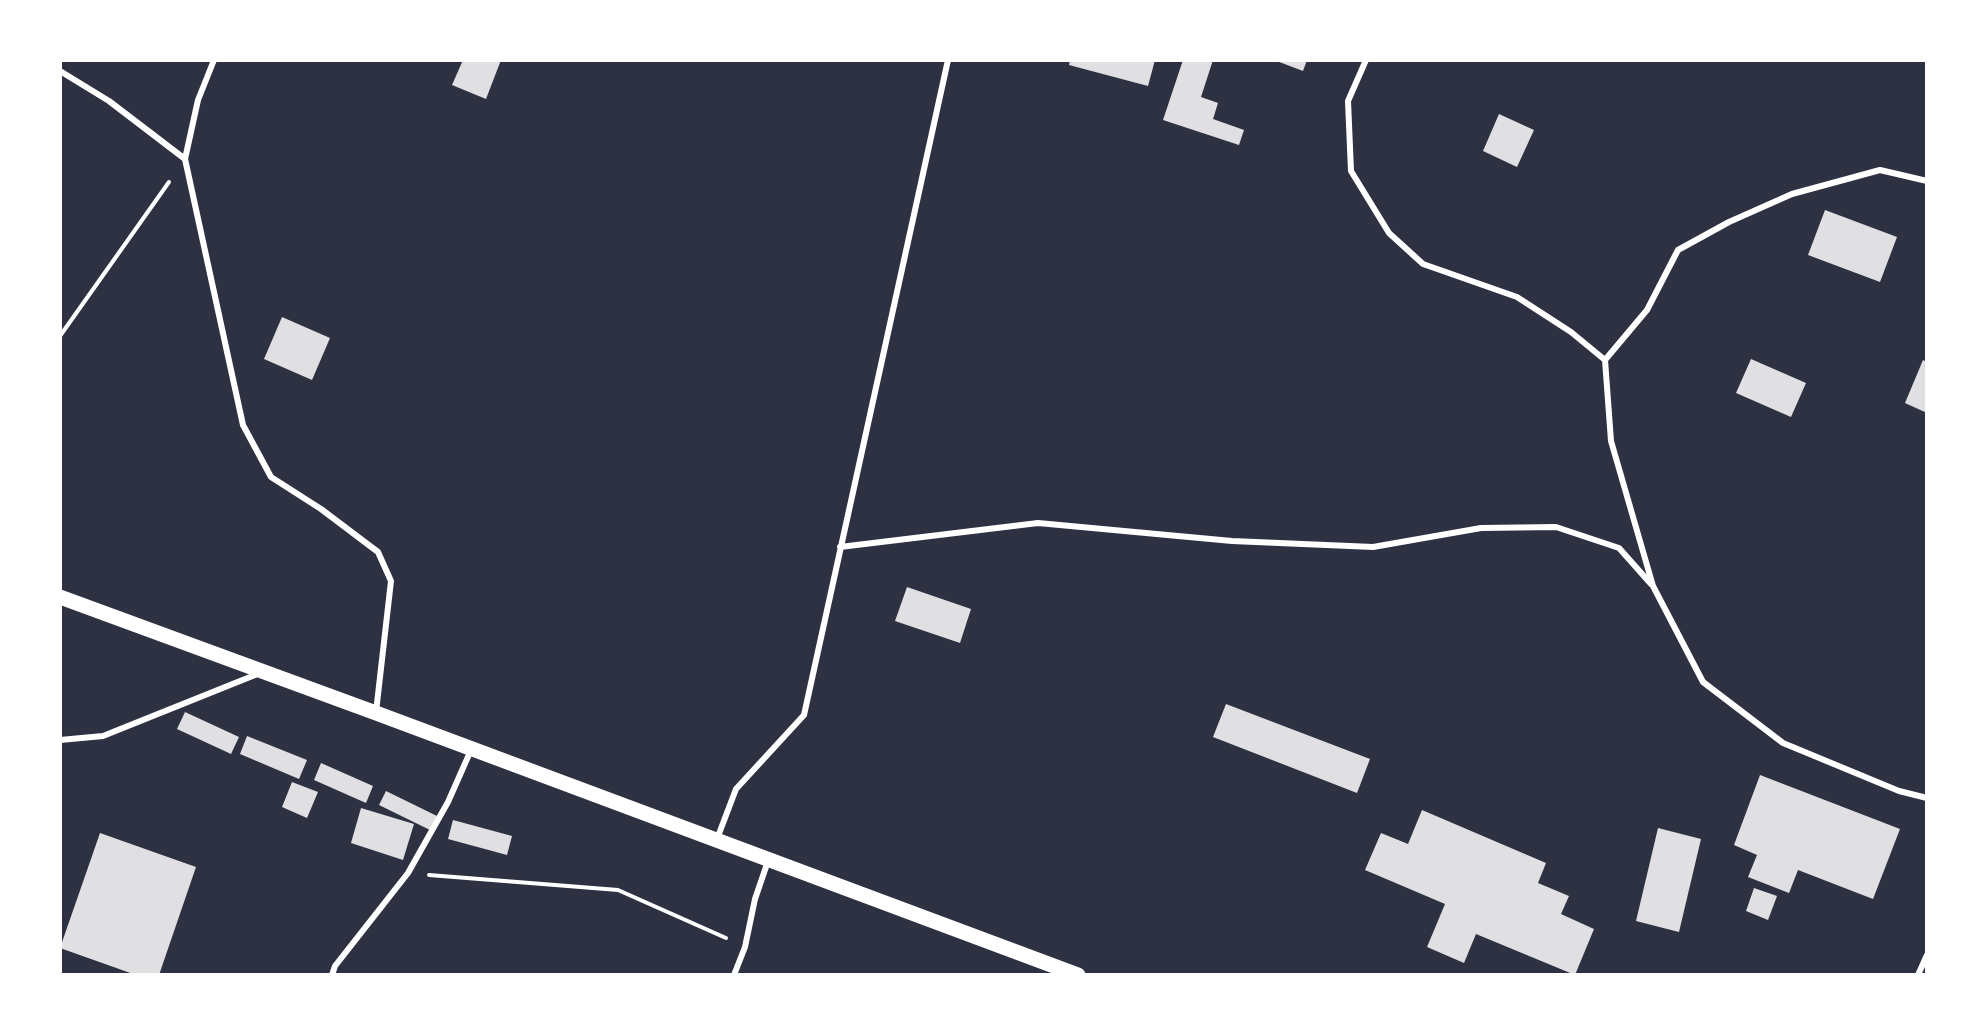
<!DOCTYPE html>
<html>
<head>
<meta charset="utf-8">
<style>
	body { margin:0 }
	#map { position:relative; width:1987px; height:1035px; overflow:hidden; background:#2d3142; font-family:Helvetica,sans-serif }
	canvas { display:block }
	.frame { position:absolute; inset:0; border:62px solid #fff; pointer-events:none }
</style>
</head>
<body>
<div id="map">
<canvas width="1987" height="1035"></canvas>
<div class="frame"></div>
</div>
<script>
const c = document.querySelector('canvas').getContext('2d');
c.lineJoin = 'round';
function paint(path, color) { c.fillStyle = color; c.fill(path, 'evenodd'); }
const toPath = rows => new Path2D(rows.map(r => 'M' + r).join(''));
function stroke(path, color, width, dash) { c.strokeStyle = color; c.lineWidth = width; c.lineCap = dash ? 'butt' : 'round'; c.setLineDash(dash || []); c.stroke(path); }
const building = toPath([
	[463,60,501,60,486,99,452,85],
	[1070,60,1155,60,1148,86,1069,65],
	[1183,60,1213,60,1201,97,1218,103,1213,119,1244,130,1239,145,1163,120],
	[1274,60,1307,60,1303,71],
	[1499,114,1534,130,1517,167,1483,151],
	[1825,210,1897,237,1880,282,1808,255],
	[282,317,330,338,312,380,264,359],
	[1751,359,1806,383,1791,417,1736,393],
	[1923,360,1927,362,1927,413,1905,403],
	[907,587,971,609,960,643,895,621],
	[1226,704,1370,759,1357,793,1213,737],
	[185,712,239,737,231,754,177,729],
	[247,736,307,760,299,779,240,754],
	[321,763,373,786,366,803,314,780],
	[1760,775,1900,829,1873,899,1798,870,1789,893,1748,877,1757,855,1734,845],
	[292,782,318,792,307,818,282,807],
	[386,791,437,816,430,830,379,805],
	[361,808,414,824,403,860,351,843],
	[1422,810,1546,863,1538,883,1569,896,1561,914,1594,929,1575,975,1476,934,1464,963,1427,947,1445,904,1365,870,1381,833,1408,844],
	[453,820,512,836,507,855,448,839],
	[1658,828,1701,839,1679,932,1636,921],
	[100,833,196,867,159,975,136,975,60,948],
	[1754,888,1777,896,1768,920,1746,911]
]);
const path = toPath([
	[60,336,169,182],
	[429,875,618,890,726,938]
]);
const minor = toPath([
	[214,60,198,100,185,159,243,425,271,477,321,509,378,552,391,581,376,712],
	[1366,60,1348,101,1351,171,1389,233,1423,264,1517,297,1571,332,1605,360,1611,441,1653,586,1703,682,1783,743,1899,791,1927,798],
	[60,71,109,101,185,159],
	[1605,360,1647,310,1678,250,1729,222,1792,194,1880,170,1927,181],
	[840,547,1038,523,1232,541,1373,547,1481,528,1556,527,1619,548,1651,584],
	[60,740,103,736,260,673],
	[717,839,736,789,804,715,948,60],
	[332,975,335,966,408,873,448,802,471,750],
	[734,975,745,947,755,899,768,861],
	[1918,975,1927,955]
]);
const primary = toPath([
	[60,597,376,713,1078,975]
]);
paint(building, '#e0e0e3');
stroke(path, '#fff', 4);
stroke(minor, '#fff', 6);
stroke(primary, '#fff', 15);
</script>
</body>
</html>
